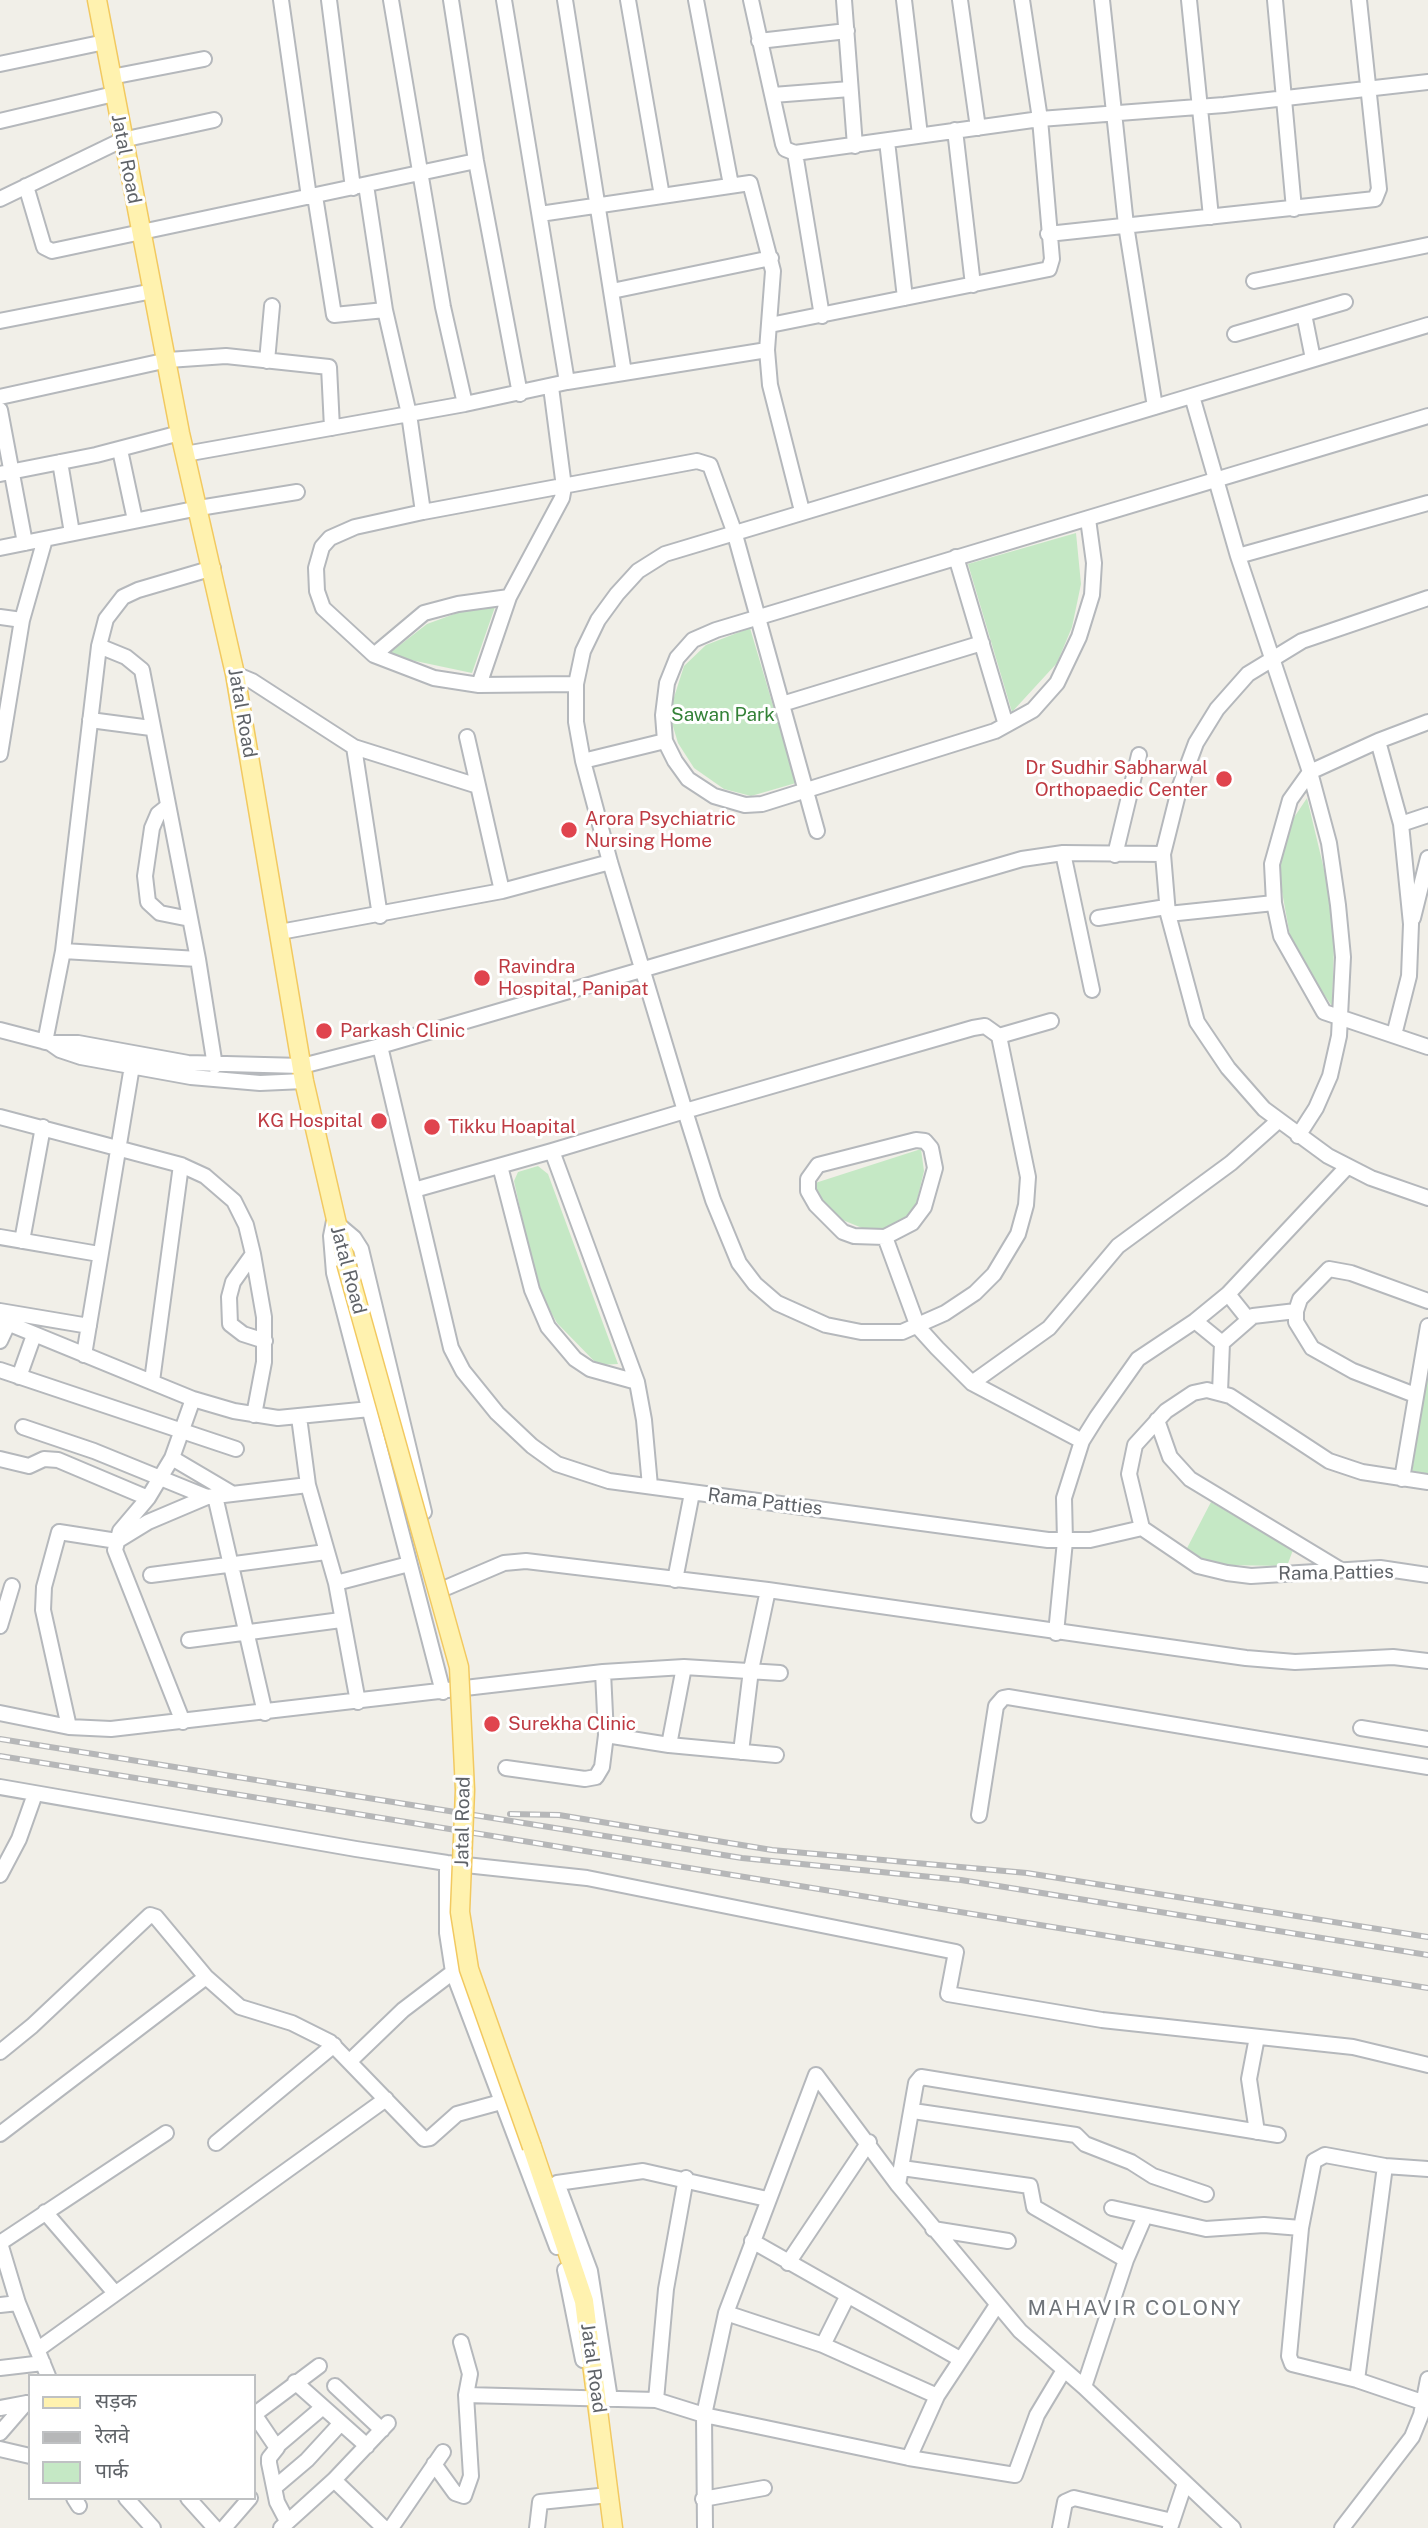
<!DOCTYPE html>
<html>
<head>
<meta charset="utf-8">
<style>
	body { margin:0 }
	#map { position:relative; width:1428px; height:2528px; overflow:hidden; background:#f1efe8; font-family:"Public Sans","Noto Sans Devanagari",sans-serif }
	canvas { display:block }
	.legend { position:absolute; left:28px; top:2374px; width:228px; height:126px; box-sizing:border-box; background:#fff; border:2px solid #bfc1c3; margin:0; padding:9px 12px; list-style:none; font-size:21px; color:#5f6368 }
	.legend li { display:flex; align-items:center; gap:14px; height:35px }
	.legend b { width:35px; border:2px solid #bfc1c3 }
</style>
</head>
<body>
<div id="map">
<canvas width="1428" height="2528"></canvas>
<ul class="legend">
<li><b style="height:9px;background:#fff2af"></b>सड़क</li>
<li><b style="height:9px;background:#b6b7b8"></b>रेलवे</li>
<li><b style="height:19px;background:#c5e8c5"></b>पार्क</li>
</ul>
</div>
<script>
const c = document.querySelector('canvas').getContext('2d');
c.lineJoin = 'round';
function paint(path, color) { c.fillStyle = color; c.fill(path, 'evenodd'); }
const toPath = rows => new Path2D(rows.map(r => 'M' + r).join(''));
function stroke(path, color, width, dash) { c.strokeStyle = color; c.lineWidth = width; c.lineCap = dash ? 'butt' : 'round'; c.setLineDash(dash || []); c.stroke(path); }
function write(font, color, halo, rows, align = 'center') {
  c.font = font + ' "Public Sans",sans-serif'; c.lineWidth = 6; c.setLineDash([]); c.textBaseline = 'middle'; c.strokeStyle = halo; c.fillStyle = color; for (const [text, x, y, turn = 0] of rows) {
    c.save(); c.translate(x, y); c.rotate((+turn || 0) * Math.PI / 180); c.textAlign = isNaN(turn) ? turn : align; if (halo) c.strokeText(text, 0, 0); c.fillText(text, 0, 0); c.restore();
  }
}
const green = toPath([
	[1076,533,1081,584,1072,627,1057,663,1012,712,968,564],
	[495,607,472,673,387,655,427,624,460,612],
	[750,628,796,783,751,796,724,789,694,768,678,743,669,713,684,666,706,645],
	[1307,798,1328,886,1334,946,1332,1006,1292,947,1281,886,1281,847,1291,822],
	[921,1149,924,1171,916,1205,906,1217,884,1228,867,1230,833,1216,809,1185],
	[538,1166,548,1174,618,1364,598,1365,557,1323,537,1287,514,1181,518,1172],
	[1428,1352,1428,1476,1412,1473],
	[1211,1502,1293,1550,1287,1566,1222,1565,1185,1552]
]);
const minor = toPath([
	[281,0,309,197],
	[329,0,353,188],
	[391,0,443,307,465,404],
	[451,0,476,161,520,394],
	[504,0,567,382],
	[565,0,624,373],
	[628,0,662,196],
	[696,0,731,185],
	[751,0,783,144,785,149,795,153,1040,119,1224,105,1428,82],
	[844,0,855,146],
	[904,0,920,135],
	[960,0,978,128],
	[1102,0,1126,225,1155,407],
	[1189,0,1211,217],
	[1275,0,1294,209],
	[759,41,847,31],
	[0,64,105,42],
	[111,77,204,59],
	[773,95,850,89],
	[0,121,114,94],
	[955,130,973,285],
	[887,141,905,298],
	[795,153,822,316],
	[366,185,385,310,409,414,423,512],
	[26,186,44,247,52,251,476,161],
	[315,196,334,315,385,310],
	[0,199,122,140,214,120],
	[540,214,750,183,773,271,767,350,770,385,802,511],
	[1048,234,1375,199,1379,189,1359,0],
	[1254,281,1428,245],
	[612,291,771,258],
	[1304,314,1313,359],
	[0,321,153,291],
	[770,325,1049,269,1052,259,1040,119,1022,0],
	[1235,334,1345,302],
	[267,361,272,306],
	[1192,396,1238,556,1310,772,1329,843,1338,905,1343,957,1339,1036,1330,1076,1316,1108,1298,1136],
	[0,397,168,360,226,356,329,367,332,428],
	[0,410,25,543],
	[120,450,135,520],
	[185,454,465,404,567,382,767,350],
	[60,462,72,533],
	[0,474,96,455,180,433],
	[1088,519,1094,563,1092,595,1079,637,1057,683,1033,710,995,731,762,804,745,805,714,796,688,779,675,761,665,741,663,715,667,683,677,658,693,640,716,630,1428,416],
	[0,548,199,508,297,492],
	[1238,556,1428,503],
	[956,557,1006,725],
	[1428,598,1302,641,1248,674,1217,709,1196,743,1180,786,1163,854,1168,914,1197,1022,1228,1068,1264,1109,1328,1156,1371,1178,1428,1198],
	[0,617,22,620],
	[99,646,126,657,142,670,198,959,215,1066],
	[374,655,424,613,458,604,509,597],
	[235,674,252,681,354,747,380,916],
	[576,684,479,685,434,678,374,655,323,608,317,591,316,568,322,547,330,538,355,527,423,512,697,461,710,465,734,531,817,831],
	[479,685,509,597,562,498,564,487,551,387],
	[782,704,982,643],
	[90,720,151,728],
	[1428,722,1378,741,1310,772,1290,800,1272,864,1274,903,1281,936,1324,1012,1428,1047],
	[467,737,502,891],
	[1378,741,1401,824,1411,924,1409,976,1394,1035],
	[354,747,478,786],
	[0,754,22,620,45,539],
	[583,761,665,741],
	[168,806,158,814,152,828,145,876,148,902,160,913,190,919],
	[1401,824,1428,815],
	[1063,853,1092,990],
	[1115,855,1139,755],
	[1168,914,1274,903],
	[1098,918,1166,907],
	[1413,918,1428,858],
	[280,932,502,891,610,862],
	[63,951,198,959],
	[0,1030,50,1043,78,1043,188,1063,302,1066,380,1046,1022,859,1063,853,1163,854],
	[999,1036,1051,1021],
	[45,1042,63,951,99,646,106,619,123,597,138,590,213,568],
	[50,1043,60,1050,81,1057,191,1077,260,1083,304,1081],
	[380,1046,451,1348,463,1371,497,1413,532,1446,557,1464,609,1481,1048,1540,1090,1540,1142,1528,1198,1566,1227,1573,1251,1576,1380,1568,1428,1575],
	[0,1117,181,1165,205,1176,234,1201,246,1225,253,1254,264,1317,264,1362,254,1415],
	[916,1140,925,1141,931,1148,935,1168,924,1207,912,1223,885,1237,854,1236,843,1232,816,1205,808,1191,808,1179,818,1165,916,1140],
	[552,1151,637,1382,644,1420,650,1486],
	[500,1166,532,1290,548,1327,575,1359,590,1369,637,1382],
	[414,1190,552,1151,685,1111,973,1028,985,1026,999,1036,1028,1177,1026,1205,1018,1234,994,1274,975,1293,945,1313,902,1332,861,1332,826,1325,777,1303,755,1284,739,1263,713,1200,685,1111,610,862,583,761,576,722,576,684,583,651,598,620,617,594,638,571,665,554,1428,325],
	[334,1221,331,1236,334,1273,443,1692],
	[335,1222,354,1238,361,1249,424,1512],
	[0,1237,99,1254],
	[885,1237,918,1327,937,1348,972,1383,1082,1441],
	[22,1241,43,1127],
	[253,1254,233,1282,229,1297,230,1324,243,1334,265,1341],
	[1228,1294,1248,1319],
	[0,1311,89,1326],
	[0,1320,193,1399,234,1411,278,1418,370,1409],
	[1195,1321,1222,1343,1253,1316,1296,1311],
	[0,1341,8,1324],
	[84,1355,134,1054],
	[0,1370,236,1449],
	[19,1377,34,1335],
	[152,1381,181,1165],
	[972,1383,1049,1328,1118,1246,1231,1163,1278,1121],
	[1220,1392,1222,1343],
	[1415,1395,1353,1371,1312,1348,1296,1322,1296,1311,1300,1299,1329,1269,1351,1273,1428,1301],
	[299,1417,308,1485,336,1583,358,1702],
	[1157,1420,1170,1457,1190,1479,1339,1569],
	[23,1427,94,1451,207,1497],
	[172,1458,233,1494],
	[0,1459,29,1466,44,1459,58,1460,148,1498],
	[1402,1479,1428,1326],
	[215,1496,265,1713],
	[1142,1528,1129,1474,1135,1445,1166,1411,1193,1393,1207,1390,1230,1396,1329,1461,1362,1472,1428,1482],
	[151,1575,326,1552],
	[675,1580,692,1493],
	[336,1583,409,1564],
	[443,1589,504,1563,526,1561,768,1590,1246,1658,1295,1662,1393,1657,1428,1661],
	[0,1626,12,1586],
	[1056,1633,1065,1541,1064,1498,1082,1441,1097,1417,1138,1359,1195,1321,1228,1294,1347,1167],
	[189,1640,341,1620],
	[0,1713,69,1727,111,1729,603,1672,684,1667,780,1673],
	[183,1722,115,1550,120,1531,148,1498,172,1458,193,1399],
	[69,1727,43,1610,44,1587,59,1532,117,1541,148,1522,207,1497,308,1485],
	[1361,1728,1428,1739],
	[606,1735,669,1745,776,1755],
	[669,1745,684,1667],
	[741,1752,751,1670,768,1590],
	[506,1768,585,1779,596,1777,602,1767,606,1735,603,1672],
	[0,1787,356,1849,447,1863,587,1878,956,1952,948,1994,1102,2020,1353,2047,1428,2065],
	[979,1815,996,1706,1003,1698,1008,1697,1428,1767],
	[447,1863,447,1933,453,1972,557,2247],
	[0,1875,19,1839,35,1794],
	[0,2052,32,2026,150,1915,156,1917,206,1977,240,2007,292,2023,330,2042,424,2139,430,2138,457,2114,501,2102],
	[350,2061,403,2010,453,1972],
	[913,2111,1076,2135,1085,2144,1131,2162,1153,2176,1206,2194],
	[1257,2132,1249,2079,1257,2037],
	[0,2134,206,1977],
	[216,2143,334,2045],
	[902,2168,1030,2186,1034,2207,1126,2260],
	[898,2185,916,2083,921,2077,1278,2135],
	[1112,2208,1206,2229,1264,2225,1301,2228],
	[45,2212,115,2293],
	[933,2229,1008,2241],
	[752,2241,960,2359],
	[788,2263,869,2142],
	[565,2270,583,2360],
	[0,2305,18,2303],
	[726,2313,823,2345,937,2396],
	[461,2342,470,2374,466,2395,656,2400,704,2415,909,2458,1015,2475,1037,2415,1064,2370],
	[823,2345,847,2297],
	[37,2350,386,2099],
	[0,2368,43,2363],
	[48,2376,18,2303,0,2243,166,2133],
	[1357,2380,1385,2166],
	[295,2382,367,2446],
	[335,2386,382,2430],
	[1084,2387,1126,2260,1145,2216],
	[610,2399,590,2271,557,2183,643,2171,767,2199],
	[656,2400,666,2289,686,2178],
	[1422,2402,1357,2380,1292,2364,1289,2356,1301,2228,1314,2161,1325,2155,1385,2166,1428,2169],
	[0,2408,27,2403],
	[254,2414,277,2448,269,2458,269,2463,277,2502,287,2521],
	[255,2414,319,2366],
	[0,2433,26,2403],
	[276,2447,323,2407],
	[0,2449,30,2456],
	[909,2458,937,2396,997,2305],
	[434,2464,455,2493,464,2496,471,2476,466,2395],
	[334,2480,384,2528],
	[274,2488,307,2460,341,2423],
	[74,2498,79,2506],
	[126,2498,153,2528],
	[188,2498,215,2528],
	[703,2499,764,2488],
	[224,2528,250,2498],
	[281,2528,334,2480,388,2423],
	[391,2528,443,2452],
	[537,2528,540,2502,609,2495],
	[705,2528,704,2415,726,2313,816,2075,898,2185,1020,2331,1084,2387,1233,2528],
	[1060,2528,1065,2502,1074,2498,1172,2521],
	[1170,2528,1185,2483],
	[1342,2528,1412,2437,1421,2415,1428,2379]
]);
const major = toPath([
	[97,0,180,433,235,674,304,1081,346,1263],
	[532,2147,584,2301,613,2528]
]);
const rail = toPath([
	[0,1739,742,1858,961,1880,1428,1955],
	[0,1756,1428,1988],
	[510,1814,559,1815,772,1850,1027,1873,1428,1937]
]);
const majorBridge = toPath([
	[346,1263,459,1667,465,1790,460,1912,469,1969,532,2147]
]);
const markers = [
	[1224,779,9,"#e0444e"],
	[569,830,9,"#e0444e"],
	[482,978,9,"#e0444e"],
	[324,1031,9,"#e0444e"],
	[379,1121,9,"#e0444e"],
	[432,1127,9,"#e0444e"],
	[492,1724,9,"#e0444e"]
];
const streetNames = [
	["Jatal Road",126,159,79],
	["Jatal Road",242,713,80],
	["Jatal Road",348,1270,75],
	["Rama Patties",765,1502,7],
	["Rama Patties",1336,1573,-1],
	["Jatal Road",463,1822,-89],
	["Jatal Road",593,2368,82]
];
const parkNames = [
	["Sawan Park",723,715]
];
const healthNames = [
	["Dr Sudhir Sabharwal",1208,768,"right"],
	["Orthopaedic Center",1208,790,"right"],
	["Arora Psychiatric",585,819],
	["Nursing Home",585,841],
	["Ravindra",498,967],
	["Hospital, Panipat",498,989],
	["Parkash Clinic",340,1031],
	["KG Hospital",363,1121,"right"],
	["Tikku Hoapital",448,1127],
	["Surekha Clinic",508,1724]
];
const neighbourhoodNames = [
	["MAHAVIR COLONY",1135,2309]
];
paint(green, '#c5e8c5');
stroke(minor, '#b5b8bc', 18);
stroke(major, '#f2c960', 21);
stroke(minor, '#fff', 14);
stroke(major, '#fff2af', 18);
stroke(rail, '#b6b7b8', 6);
stroke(rail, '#fff', 3.5, [10]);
stroke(majorBridge, '#f2c960', 21, []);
stroke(majorBridge, '#fff2af', 18);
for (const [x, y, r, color] of markers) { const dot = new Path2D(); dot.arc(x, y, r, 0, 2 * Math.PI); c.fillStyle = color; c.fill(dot); stroke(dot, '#fff', 2.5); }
write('19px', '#5f6368', '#fff', streetNames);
write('19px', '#348238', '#fff', parkNames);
write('19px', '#be3a42', '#fff', healthNames, 'left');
c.letterSpacing = '2px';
write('21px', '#70757a', '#fff', neighbourhoodNames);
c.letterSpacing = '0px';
</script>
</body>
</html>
